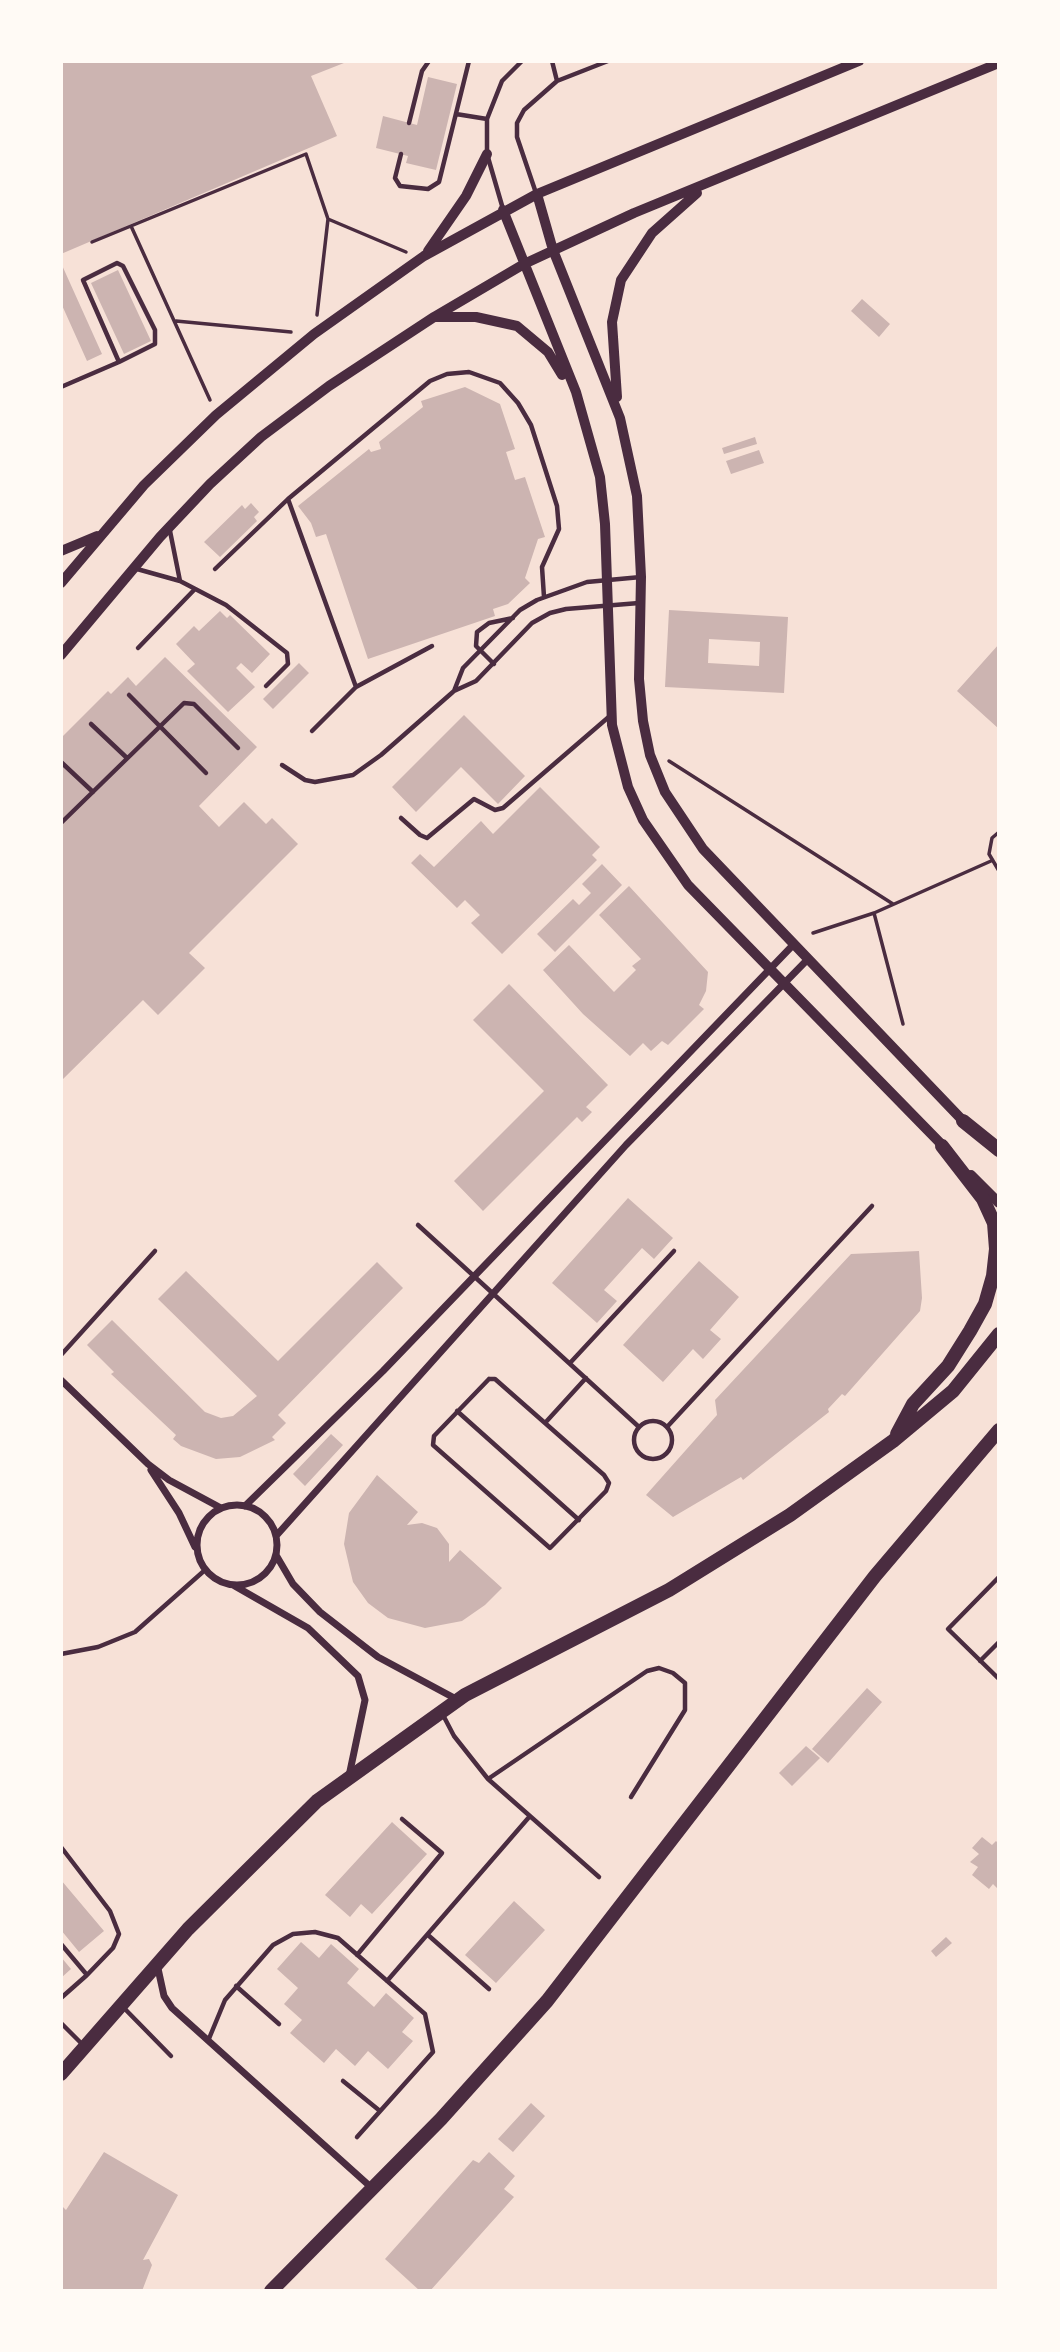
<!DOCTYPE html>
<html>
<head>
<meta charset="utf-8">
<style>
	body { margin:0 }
	#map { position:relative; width:1060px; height:2352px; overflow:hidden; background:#f7e1d7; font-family:Poppins,sans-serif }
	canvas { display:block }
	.frame { position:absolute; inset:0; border:63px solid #fffaf5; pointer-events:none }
</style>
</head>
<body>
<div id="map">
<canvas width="1060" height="2352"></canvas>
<div class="frame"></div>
</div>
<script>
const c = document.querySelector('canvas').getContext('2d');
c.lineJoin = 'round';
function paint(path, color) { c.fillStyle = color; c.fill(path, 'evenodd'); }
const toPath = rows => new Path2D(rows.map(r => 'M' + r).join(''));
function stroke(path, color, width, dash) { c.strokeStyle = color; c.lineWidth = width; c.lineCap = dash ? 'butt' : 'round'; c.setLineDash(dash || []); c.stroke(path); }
const building = toPath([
	[61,61,349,61,311,76,337,136,61,254],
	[428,77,457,84,436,170,406,163,408,156,376,148,383,116,417,125],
	[61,263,102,354,87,361,61,303],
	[118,270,151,341,124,354,91,283],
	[862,299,890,324,879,337,851,311],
	[465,387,500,404,515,449,506,452,515,480,525,477,545,537,538,539,525,578,530,583,508,604,493,609,495,616,368,659,326,534,316,537,311,523,298,506,369,449,371,452,381,449,379,442,423,407,421,401],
	[755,437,757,444,724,454,722,448],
	[759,450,764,463,731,474,726,461],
	[251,503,259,512,254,517,257,521,220,557,204,542,242,505,245,509],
	[669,610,788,617,784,693,665,687],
	[709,639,760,642,759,666,708,663],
	[220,611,227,618,230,615,270,654,252,673,241,663,236,668,255,687,228,712,187,671,195,664,176,644,194,626,199,631],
	[999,644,999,729,957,691],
	[165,657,257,747,199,806,219,827,244,802,266,824,272,818,298,844,189,953,205,968,158,1015,143,1000,61,1081,61,738,108,691,111,694,128,677,136,686],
	[299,663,309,673,273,709,263,699],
	[464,715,525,776,498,804,461,767,416,812,392,787],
	[540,787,600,847,592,855,597,860,502,954,471,923,480,915,465,900,457,908,411,863,420,854,434,867,481,821,493,834],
	[602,864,622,885,555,952,537,934,573,899,579,905,591,893,582,884],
	[629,886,708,972,706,991,699,1005,704,1009,668,1045,662,1041,651,1051,643,1043,630,1056,583,1014,543,970,569,945,614,992,636,970,632,966,641,959,599,915],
	[509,984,608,1085,586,1107,592,1112,582,1122,577,1117,483,1211,454,1181,544,1091,473,1020],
	[628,1198,673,1238,654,1259,642,1248,604,1290,617,1301,597,1323,552,1283],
	[919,1251,922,1298,920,1311,845,1396,842,1394,828,1409,829,1412,743,1480,741,1477,673,1517,646,1495,717,1415,715,1400,851,1254],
	[699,1261,739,1297,710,1330,721,1339,703,1359,693,1349,663,1382,623,1345],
	[377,1262,403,1288,278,1415,286,1423,272,1437,275,1440,240,1457,216,1459,181,1446,173,1439,176,1435,111,1374,114,1372,87,1345,112,1320,205,1412,221,1418,233,1416,257,1396,158,1299,186,1271,278,1361],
	[331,1434,343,1445,305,1486,293,1474],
	[377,1475,418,1512,407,1525,422,1523,437,1528,449,1544,449,1562,460,1550,502,1588,485,1605,462,1621,425,1628,388,1618,368,1603,353,1582,344,1544,349,1513],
	[867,1688,882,1702,828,1763,812,1749],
	[806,1746,820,1758,792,1786,779,1773],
	[392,1822,427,1854,372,1914,361,1904,350,1917,325,1895],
	[982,1837,992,1845,996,1841,999,1844,999,1890,993,1884,989,1889,972,1875,978,1867,970,1862,979,1854,972,1848],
	[61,1880,104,1931,79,1952,61,1930],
	[514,1901,545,1930,496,1983,465,1955],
	[946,1937,952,1943,936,1957,931,1951],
	[301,1942,319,1958,331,1944,359,1969,347,1983,374,2007,386,1993,414,2018,402,2032,413,2041,388,2069,368,2051,355,2066,336,2049,324,2063,290,2033,302,2020,284,2004,298,1988,277,1969],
	[61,1957,71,1969,61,1978],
	[531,2103,545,2116,513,2152,498,2139],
	[104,2152,178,2195,143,2260,149,2259,152,2265,142,2291,61,2291,61,2205,66,2210],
	[489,2152,515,2176,504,2189,514,2197,430,2291,420,2291,385,2259,473,2160,479,2163]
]);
const path = toPath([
	[131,226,210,400],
	[92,242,306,154,328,219],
	[317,315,328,219,406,252],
	[176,321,291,332],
	[669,761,893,904],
	[999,832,992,838,989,854,999,871],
	[874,913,903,1024],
	[813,933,874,913,991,861]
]);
const service = toPath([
	[552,61,557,81],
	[456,114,487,119],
	[409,123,422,71,429,61],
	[401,154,395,178,400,186,428,189,439,182,469,61],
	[536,193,517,137,517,123,524,110,557,81,608,61],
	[503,209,487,154,487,119,502,81,522,61],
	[61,387,119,362,155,344,155,330,123,266,117,263,83,280,119,362],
	[170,531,180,581],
	[137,569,180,581,226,605,287,653,288,664,266,686],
	[215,569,288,499],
	[138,648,195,589],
	[494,664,476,646,477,632,489,623,513,618],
	[356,687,288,499,430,381,447,374,469,372,500,383,518,403,531,425,557,506,559,529,542,567,544,597],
	[454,691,463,668,520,610,537,600,587,582,641,577],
	[129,695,206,773],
	[91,724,127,758],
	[312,731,356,687,432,646],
	[61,762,93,792],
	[282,765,305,780,315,782,353,775,381,755,454,691,476,681,532,623,550,613,566,609,639,603],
	[401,818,420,835,427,838,474,799,495,810,503,808,611,715],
	[61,823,184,703,194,704,238,748],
	[418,1225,639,1427],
	[61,1355,155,1251],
	[570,1363,674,1251],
	[489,1379,495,1379,604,1475,609,1483,606,1491,550,1548,433,1445,434,1436,489,1379],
	[457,1411,579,1520],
	'634 1440a19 19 0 1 1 38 0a19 19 0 1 1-38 0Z',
	[545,1423,586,1378],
	[667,1427,872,1206],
	[999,1577,948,1629,999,1679],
	[61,1654,98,1647,135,1632,205,1570],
	[980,1661,999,1642],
	[443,1715,454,1736,488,1779,599,1877],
	[488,1779,647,1671,659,1668,673,1673,685,1683,685,1710,631,1797],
	[61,1847,110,1911,119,1934,113,1948,87,1975],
	[428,1935,489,1989],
	[61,1944,87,1975,61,1998],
	[357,1955,442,1853,402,1819],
	[387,1981,530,1816],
	[236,1986,279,2024],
	[122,2006,171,2056],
	[61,2023,82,2044],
	[208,2041,225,2000,273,1945,293,1934,315,1932,338,1938,425,2014,433,2052,357,2137],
	[343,2081,380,2111]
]);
const minor = toPath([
	[61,1380,148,1464,169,1480,221,1508],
	[151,1470,179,1513,195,1547],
	'197 1545a40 40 0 1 1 80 0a40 40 0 1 1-80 0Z',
	[245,1506,383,1371,794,944],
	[276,1536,626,1145,808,959],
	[276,1555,293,1584,320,1612,378,1657,458,1700],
	[233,1585,308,1628,358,1676,365,1700,349,1776],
	[157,1964,164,1996,172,2008,373,2189]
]);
const secondary = toPath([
	[537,194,553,250,620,418,637,496,641,577,639,679,643,721,650,755,665,792,703,849,968,1126],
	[503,210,576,392,600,477,605,524,612,725,628,787,643,820,688,885,948,1151],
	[428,251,466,196,487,154],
	[434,317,476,317,517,326,548,352,562,375],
	[617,397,612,322,621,280,652,233,697,193],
	[61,551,97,536],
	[61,583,144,485,216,415,314,334,424,256,537,194,859,61],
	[61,655,160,537,210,484,261,437,329,386,434,317,524,264,634,213,999,63],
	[971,1175,999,1203]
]);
const trunk = toPath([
	[963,1121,999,1150],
	[897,1434,913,1404,948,1366,970,1331,985,1304,993,1276,996,1249,994,1223,983,1199,942,1146],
	[61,2074,188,1929,317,1801,465,1695,669,1590,790,1515,893,1441,953,1391,999,1334],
	[271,2291,441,2119,547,2001,875,1576,999,1430]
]);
paint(building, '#ccb4b1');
stroke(path, '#4a2c40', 3.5);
stroke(service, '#4a2c40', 4.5);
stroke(minor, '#4a2c40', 7);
stroke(secondary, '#4a2c40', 10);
stroke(trunk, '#4a2c40', 14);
</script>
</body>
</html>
